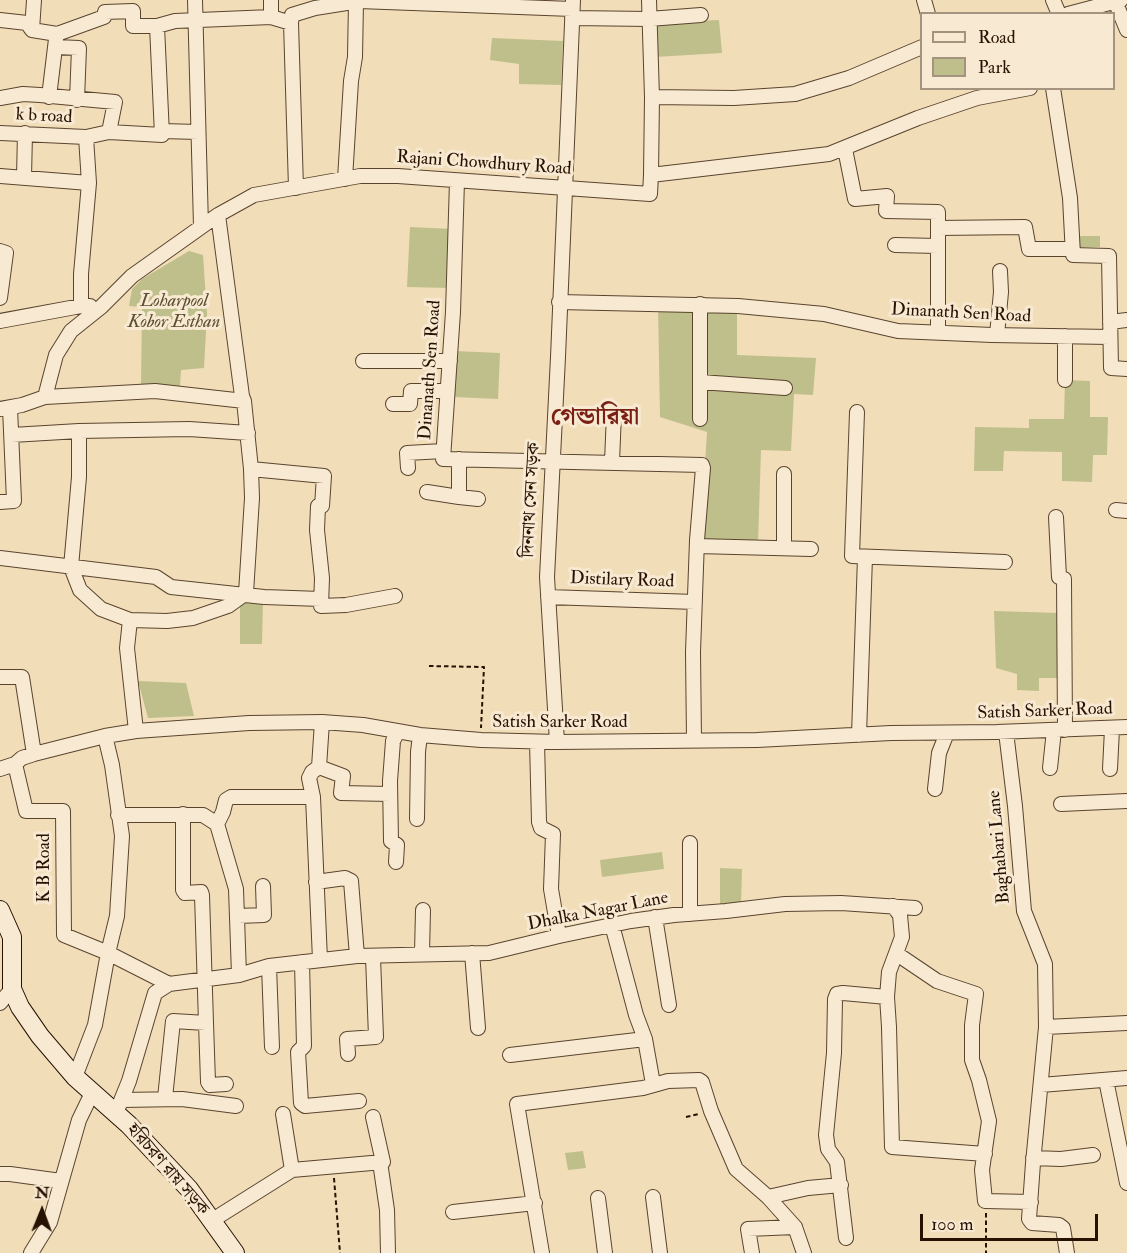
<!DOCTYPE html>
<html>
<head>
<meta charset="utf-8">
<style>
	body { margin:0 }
	#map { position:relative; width:1127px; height:1253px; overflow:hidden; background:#f2ddb9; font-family:"IM FELL Double Pica",serif }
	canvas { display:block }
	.legend { position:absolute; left:920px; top:12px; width:195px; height:78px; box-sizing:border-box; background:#f7e9d2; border:2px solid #a4937e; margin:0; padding:8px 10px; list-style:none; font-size:18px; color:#271100 }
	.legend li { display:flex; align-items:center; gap:12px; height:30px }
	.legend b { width:30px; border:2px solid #a4937e }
	.north { position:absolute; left:12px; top:1181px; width:60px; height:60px; -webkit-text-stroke:4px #f7e9d2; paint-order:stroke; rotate:1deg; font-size:16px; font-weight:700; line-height:24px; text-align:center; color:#271100 }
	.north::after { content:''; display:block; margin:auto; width:21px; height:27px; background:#271100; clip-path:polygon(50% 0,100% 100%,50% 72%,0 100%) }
	.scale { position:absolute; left:920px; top:1214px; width:178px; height:27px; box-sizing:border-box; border:3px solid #271100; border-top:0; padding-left:8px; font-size:18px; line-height:21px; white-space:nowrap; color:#271100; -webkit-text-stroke:4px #f7e9d2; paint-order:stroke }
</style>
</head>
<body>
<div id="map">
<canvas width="1127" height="1253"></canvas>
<ul class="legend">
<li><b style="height:8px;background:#f7e9d2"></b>Road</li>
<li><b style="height:16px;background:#bfbf8b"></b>Park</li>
</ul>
<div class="north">N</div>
<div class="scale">100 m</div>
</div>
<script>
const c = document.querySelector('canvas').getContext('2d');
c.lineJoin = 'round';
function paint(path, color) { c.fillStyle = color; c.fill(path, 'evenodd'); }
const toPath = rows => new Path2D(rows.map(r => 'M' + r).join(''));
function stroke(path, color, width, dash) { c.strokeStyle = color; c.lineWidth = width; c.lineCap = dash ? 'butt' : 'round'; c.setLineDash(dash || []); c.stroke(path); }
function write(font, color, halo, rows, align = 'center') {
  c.font = font + ' "IM FELL Double Pica","Noto Serif Bengali",serif'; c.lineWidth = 6; c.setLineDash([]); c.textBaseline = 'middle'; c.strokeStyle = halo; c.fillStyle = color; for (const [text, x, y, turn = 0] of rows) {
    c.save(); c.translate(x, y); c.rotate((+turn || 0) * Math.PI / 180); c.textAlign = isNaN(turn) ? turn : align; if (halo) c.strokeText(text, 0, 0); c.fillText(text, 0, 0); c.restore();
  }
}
const green = toPath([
	[719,20,722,53,655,57,653,23],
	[492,38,563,41,561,85,519,84,519,64,490,60],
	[410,227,453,229,450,288,407,287],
	[1074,236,1100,236,1100,247,1074,247],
	[189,251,203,255,207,314,204,368,181,370,180,387,141,385,142,307,129,306,132,289,142,279],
	[658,306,737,309,737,355,816,358,813,395,794,394,791,451,761,450,758,544,700,542,707,432,660,417],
	[455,351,500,353,498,399,454,397],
	[1065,380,1090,381,1090,417,1108,417,1107,455,1093,455,1092,482,1062,481,1062,452,1004,451,1003,471,974,471,975,427,1029,428,1029,419,1064,419],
	[240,601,263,601,262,644,240,644],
	[994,611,1059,613,1058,678,1039,678,1039,691,1017,690,1017,674,996,668],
	[138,681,186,683,194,716,148,718],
	[662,852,664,869,602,877,600,860],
	[720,868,742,869,741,906,720,905],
	[583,1151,586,1168,568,1170,565,1153]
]);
const path = toPath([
	[429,666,484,667,481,728],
	[686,1117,699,1114],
	[334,1178,340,1253],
	[986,1213,986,1253]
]);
const street = toPath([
	[195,0,201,226],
	[649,0,652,97],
	[924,0,928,14],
	[1053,0,1059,14],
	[1115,1,1127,30],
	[1068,14,1121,0],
	[271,17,271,0],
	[572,18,649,19,701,15],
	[0,20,27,23,32,30,57,34,104,17,105,12,133,11,133,26,157,26,175,21,271,17,291,23,292,15,315,8,359,1,572,9],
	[291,23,296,188],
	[32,30,34,0],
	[56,47,79,48,77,100],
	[1053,88,1070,198,1073,255,1109,256,1111,368,1127,369],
	[49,97,56,39],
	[0,98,23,94,40,95,115,102,109,132,86,137,89,183,81,274,81,306],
	[162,131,198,132],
	[109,132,162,135,157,26],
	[0,133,86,137],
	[845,149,855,199,887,196,886,211,938,212,938,333],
	[651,175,652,97,734,98,795,94,849,78,922,47],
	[0,176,89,183],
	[24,177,25,133],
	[345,179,351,81,355,57,356,2],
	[457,181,453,312,443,459,702,465,703,468,697,540,693,652,694,740],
	[938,228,1025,227,1029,249,1073,249],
	[895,245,938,246],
	[0,251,6,253,0,298],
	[559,302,738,306,824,314,898,331,992,335,1110,337],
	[0,321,81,306,90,306],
	[1110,322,1127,320],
	[997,335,1001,292,1000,271],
	[1065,336,1065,380],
	[363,361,450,361],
	[700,382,785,388],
	[45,397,155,391,244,401],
	[393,404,410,404,411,391,447,391],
	[0,409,22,405,45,397,56,355,71,331,101,307,132,276,218,215,254,195,360,176,398,176,650,194,651,175,829,154,918,118,977,98,1030,88],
	[857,412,852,556,1005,562],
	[700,419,700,304],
	[79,431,189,429,248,433],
	[12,435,79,431,79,477,71,567,80,590,101,609,130,620],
	[612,462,614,413],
	[408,468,407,453,443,451],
	[251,469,324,476,322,506,318,506,317,530,322,578,321,606,346,605,395,596],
	[427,492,459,497,459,459],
	[459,497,478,499],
	[0,502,14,501,10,408],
	[1116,510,1127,511],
	[1056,517,1059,577,1064,579,1065,730],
	[697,546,811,549],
	[784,548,784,474],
	[0,558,156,577,171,587,264,597,321,599],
	[548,597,695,602],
	[0,677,22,677,34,754],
	[322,722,319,767,343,776,341,793,390,794],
	[136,731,127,648,130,620,167,621,193,618,228,606,246,593,252,498,251,469,244,401,242,396,218,215],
	[1006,732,1015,806,1024,911,1045,964,1046,1027,1033,1163,1029,1219,1032,1223,1059,1225,1063,1228,1067,1253],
	[859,735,865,557],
	[537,742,539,822,541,828,553,834,551,889,559,936],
	[557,742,547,577,558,357,573,0],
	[15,764,26,811,63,811,64,935,108,953,169,984],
	[319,767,312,772,309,778,313,797,320,960],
	[1050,768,1054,730],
	[0,769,15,764,22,758,34,754,105,736,136,731,249,723,322,722,363,725,420,735,481,740,557,742,757,740,891,733,997,732,1127,727],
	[1110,769,1112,729],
	[935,789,939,753,947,733],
	[1061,804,1127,801],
	[183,814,183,890,185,893,201,892,202,895,206,1023],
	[118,815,203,815,217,824,236,889,239,975],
	[417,819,418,752,420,735],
	[217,824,223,812,226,800,231,797,313,797],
	[690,843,690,914],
	[396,862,397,845,391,841,390,781,393,741,398,731],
	[316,882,345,878,351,881,357,956],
	[893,906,900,915,902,937,889,972,887,997,889,1027,892,1147,985,1154],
	[238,916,264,915,263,886],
	[655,917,669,1005],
	[612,925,636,1015,645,1039,653,1084],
	[422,953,423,910],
	[472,953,478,1028],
	[897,954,937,981,976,994,972,1025,972,1060,979,1080,989,1121,982,1170,985,1201,1031,1202],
	[302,962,304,1046,298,1052,301,1103,305,1106,359,1101],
	[269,966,272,1047],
	[0,1003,12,989],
	[1046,1027,1127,1023],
	[348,1054,347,1039,376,1037,373,957],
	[510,1055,645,1039],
	[75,1077,95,1025,108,953,117,916,122,836,112,765,105,736],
	[1106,1080,1127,1183],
	[1041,1085,1127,1078],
	[165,1098,173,1021,206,1023,208,1082,210,1085,226,1084],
	[122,1100,182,1099,236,1106],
	[116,1113,129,1081,155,993,169,984,239,975,269,966,357,956,489,953,559,936,631,921,674,915,726,911,785,904,841,903,915,908],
	[283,1114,292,1170],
	[1033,1158,1061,1159,1093,1155],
	[380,1162,387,1210,388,1253],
	[0,1174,10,1174,61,1181],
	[653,1197,660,1253],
	[768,1197,808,1188,841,1185],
	[598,1198,605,1253],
	[453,1212,535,1203],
	[211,1221,292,1170,383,1162,373,1117],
	[846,1238,837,1162,828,1149,826,1135,834,1053,835,999,837,994,843,993,887,997],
	[31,1253,50,1222,79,1120,93,1091],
	[542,1253,517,1104,643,1088,668,1081,699,1080,702,1082,711,1111,736,1169,768,1197,795,1227,804,1253],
	[752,1253,748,1229,795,1227]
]);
const secondary = toPath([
	[0,910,12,937,12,989,20,1007,40,1036,75,1077,129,1125,189,1189,235,1253]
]);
const streetNames = [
	["k b road",44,117,3],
	["Rajani Chowdhury Road",484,164,4],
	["Dinanath Sen Road",961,314,3],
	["Dinanath Sen Road",431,370,-86],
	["দিননাথ সেন সড়ক",532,500,-87],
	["Distilary Road",622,581,2],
	["Satish Sarker Road",1045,712,-2],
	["Satish Sarker Road",560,723],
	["Baghabari Lane",1000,847,-95],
	["K B Road",45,868,-90],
	["Dhalka Nagar Lane",598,912,-11],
	["হরিচরণ রায় সড়ক",167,1170,49]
];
const parkNames = [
	["Loharpool",174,302],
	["Kobor Esthan",174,323]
];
const districtNames = [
	["গেন্ডারিয়া",595,419]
];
paint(green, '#bfbf8b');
stroke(street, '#5a442e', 16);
stroke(secondary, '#271100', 20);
stroke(path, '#271100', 2, [4.5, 3]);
stroke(street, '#f7e9d2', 14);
stroke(secondary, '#f7e9d2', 18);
write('18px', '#271100', '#f7e9d2', streetNames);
write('italic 18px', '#5c4e31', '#f7e9d2', parkNames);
write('bold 24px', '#7a1f14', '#f7e9d2', districtNames);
</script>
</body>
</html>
